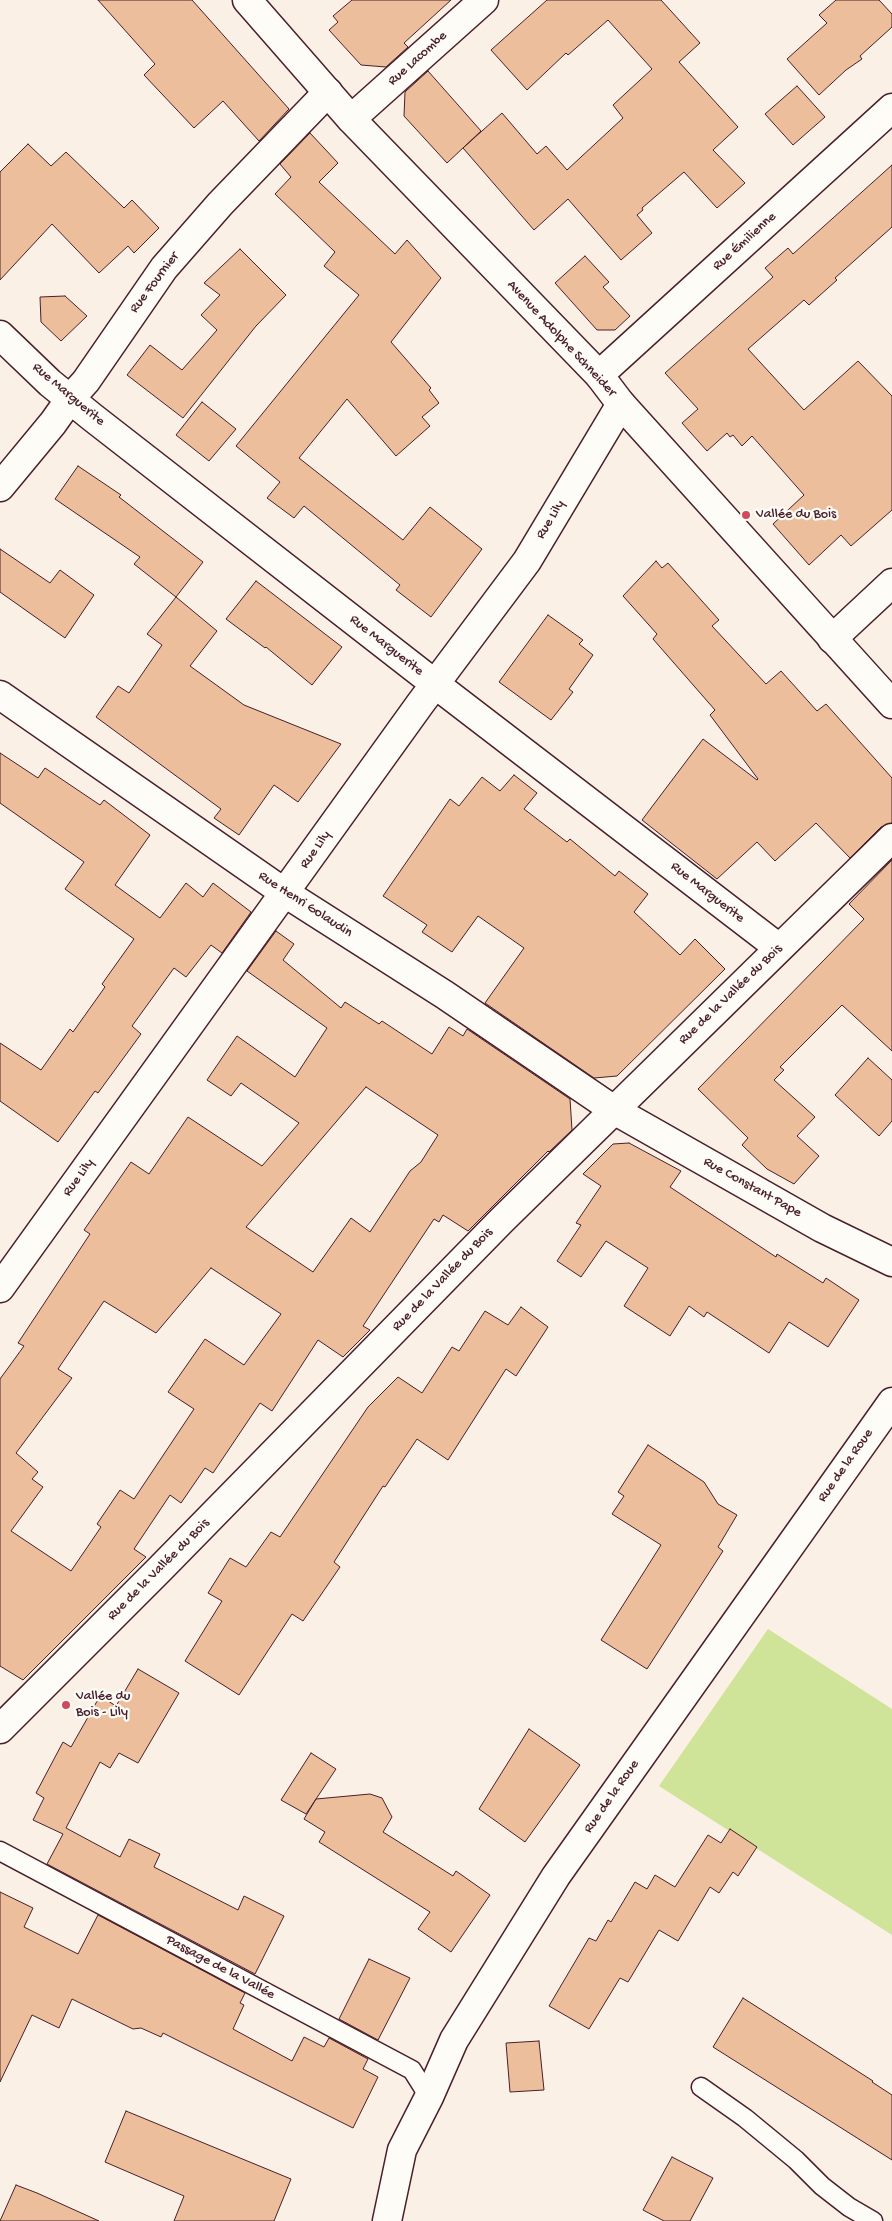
<!DOCTYPE html>
<html>
<head>
<meta charset="utf-8">
<style>
	body { margin:0 }
	canvas { display:block; background:#faf0e5 }
</style>
</head>
<body>
<canvas width="892" height="2221"></canvas>
<script>
const c = document.querySelector('canvas').getContext('2d');
c.lineJoin = 'round';
function paint(path, color) { c.fillStyle = color; c.fill(path, 'evenodd'); }
const toPath = rows => new Path2D(rows.map(r => 'M' + r).join(''));
function stroke(path, color, width, dash) { c.strokeStyle = color; c.lineWidth = width; c.lineCap = dash ? 'butt' : 'round'; c.setLineDash(dash || []); c.stroke(path); }
function write(font, color, halo, rows, align = 'center') {
  c.font = font + ' "Gochi Hand",sans-serif'; c.lineWidth = 4.5; c.setLineDash([]); c.textBaseline = 'middle'; c.strokeStyle = halo; c.fillStyle = color; for (const [text, x, y, turn = 0] of rows) {
    c.save(); c.translate(x, y); c.rotate((+turn || 0) * Math.PI / 180); c.textAlign = isNaN(turn) ? turn : align; if (halo) c.strokeText(text, 0, 0); c.fillText(text, 0, 0); c.restore();
  }
}
const green = toPath([
	[768,1629,892,1709,892,1935,659,1786]
]);
const building = toPath([
	[98,0,192,0,289,109,259,141,223,101,194,128,144,75,155,64,98,0],
	[352,0,451,0,404,43,408,47,386,67,361,65,329,30,338,22,333,16,352,0],
	[547,0,661,0,700,43,679,62,738,127,713,150,745,183,717,208,684,172,642,208,643,210,637,215,652,233,621,260,568,199,534,230,463,148,502,113,537,154,546,146,567,170,623,118,613,105,652,69,608,20,568,55,566,53,527,90,491,50,547,0],
	[836,0,879,0,892,14,892,27,860,56,862,59,846,70,819,95,787,59,827,23,819,15,836,0],
	[428,71,481,131,447,163,404,116,405,92,428,71],
	[797,86,825,117,793,145,765,114,797,86],
	[310,133,338,163,319,182,395,254,407,240,441,278,391,342,431,388,429,390,439,403,422,417,430,426,396,456,347,399,299,458,403,540,430,507,482,549,431,617,396,590,400,585,304,506,294,518,267,498,280,482,236,446,359,295,324,266,335,252,275,194,291,177,280,164,310,133],
	[28,144,51,166,66,152,124,208,132,200,159,228,134,253,128,246,99,273,52,224,0,280,0,172,28,144],
	[892,165,892,227,835,278,837,280,809,305,804,300,748,349,804,410,858,361,892,396,892,510,851,546,841,535,809,565,773,524,804,495,752,436,742,446,733,435,730,437,727,433,707,451,682,423,698,409,665,373,773,277,765,268,788,248,793,254,892,165],
	[240,249,286,295,256,326,183,418,127,375,150,345,182,370,217,330,201,315,220,295,204,283,240,249],
	[585,256,609,282,603,287,630,316,615,330,597,330,555,283,585,256],
	[65,296,87,316,61,341,41,322,40,297,65,296],
	[202,402,236,429,209,461,176,435,202,402],
	[78,466,121,495,119,497,203,562,176,597,134,564,140,557,55,499,78,466],
	[0,549,50,583,60,570,94,595,65,638,0,592,0,549],
	[656,561,662,568,668,563,719,620,712,626,766,684,781,671,817,711,826,704,892,778,892,823,881,827,850,858,816,823,775,861,757,842,717,879,642,820,703,739,757,780,758,779,710,715,715,710,653,639,657,634,623,596,656,561],
	[256,581,342,647,312,685,266,647,265,648,226,619,256,581],
	[176,597,217,631,190,666,244,705,341,744,298,802,274,785,239,835,214,818,221,809,96,717,118,686,129,693,162,645,147,634,176,597],
	[548,615,583,640,579,644,593,655,569,689,573,692,551,720,499,682,548,615],
	[0,753,38,778,45,768,100,805,104,800,150,835,115,885,160,918,186,883,203,897,213,883,251,912,222,953,211,945,186,977,174,968,132,1026,141,1034,98,1093,95,1091,58,1142,0,1101,0,1043,41,1070,70,1029,73,1032,105,987,102,984,134,939,65,889,84,862,0,803,0,753],
	[514,775,537,793,524,809,567,842,570,839,615,876,619,871,648,894,634,912,680,955,695,939,725,969,617,1076,594,1078,485,1003,524,948,478,916,452,952,422,932,427,925,383,896,450,799,459,806,482,777,500,791,514,775],
	[892,860,892,1051,842,1005,780,1067,784,1070,774,1080,815,1117,797,1136,819,1156,794,1184,767,1169,742,1145,748,1138,698,1089,864,919,849,904,892,860],
	[276,931,294,944,283,960,341,1008,345,1002,379,1024,382,1021,432,1054,449,1027,463,1036,467,1029,570,1099,572,1130,549,1152,548,1151,468,1231,443,1215,439,1222,434,1219,363,1326,370,1330,343,1357,318,1340,272,1411,260,1403,213,1473,205,1468,181,1503,170,1495,134,1549,146,1557,23,1680,0,1666,0,1379,24,1346,18,1343,90,1234,84,1230,131,1162,149,1174,188,1117,262,1166,299,1123,241,1083,231,1096,207,1080,237,1036,295,1077,327,1028,247,971,276,931],
	[366,1087,438,1135,421,1162,410,1171,370,1232,351,1218,313,1272,246,1227,366,1087],
	[211,1268,281,1314,244,1365,205,1339,168,1392,194,1409,134,1499,120,1490,97,1524,101,1527,71,1571,11,1531,43,1487,32,1479,38,1472,16,1453,72,1378,58,1369,104,1301,156,1333,211,1268],
	[868,1058,892,1080,892,1121,879,1136,835,1095,868,1058],
	[629,1143,681,1171,670,1187,776,1257,777,1254,823,1283,826,1278,859,1300,828,1347,789,1322,769,1353,707,1312,704,1317,689,1306,670,1336,624,1306,648,1268,606,1241,581,1277,557,1261,581,1225,576,1223,601,1186,583,1174,613,1144,629,1143],
	[521,1307,548,1327,516,1376,506,1369,448,1460,417,1439,385,1487,383,1486,334,1562,340,1567,303,1621,292,1614,239,1695,185,1661,222,1601,208,1593,230,1558,246,1567,271,1532,280,1537,368,1407,398,1377,422,1393,452,1347,459,1351,485,1311,508,1325,521,1307],
	[648,1445,704,1482,718,1504,737,1515,718,1547,723,1551,647,1669,601,1640,661,1545,612,1514,624,1496,618,1492,648,1445],
	[138,1669,179,1693,138,1763,119,1753,110,1768,100,1762,66,1828,120,1857,129,1839,160,1854,154,1867,238,1910,244,1896,284,1916,255,1974,47,1864,63,1834,33,1820,44,1798,36,1793,63,1742,71,1747,100,1696,116,1706,138,1669],
	[529,1729,580,1765,525,1842,479,1809,529,1729],
	[311,1753,336,1769,316,1799,370,1794,382,1798,392,1817,383,1832,453,1876,456,1871,490,1895,451,1952,418,1929,430,1912,319,1842,325,1832,304,1819,316,1799,306,1814,281,1800,311,1753],
	[730,1829,757,1847,738,1876,733,1872,719,1893,710,1887,678,1941,659,1930,628,1982,620,1978,589,2029,549,2006,589,1938,596,1941,608,1920,611,1922,635,1882,647,1889,655,1875,675,1887,708,1835,721,1843,730,1829],
	[0,1892,33,1908,24,1927,78,1954,98,1915,245,1993,240,2003,244,2005,233,2029,292,2061,304,2037,324,2047,329,2038,368,2059,363,2069,378,2077,353,2128,163,2033,161,2037,141,2028,133,2029,72,1999,59,2028,32,2015,0,2082,0,1892],
	[369,1959,410,1978,378,2040,339,2019,369,1959],
	[743,1998,873,2081,872,2082,892,2095,892,2160,713,2047,743,1998],
	[539,2041,544,2090,510,2092,506,2043,539,2041],
	[126,2111,291,2179,274,2221,174,2221,184,2196,105,2162,126,2111],
	[672,2157,713,2178,690,2221,664,2221,643,2210,672,2157],
	[16,2185,37,2193,99,2221,0,2221,16,2185]
]);
const service = toPath([
	[0,1851,412,2070,429,2097],
	[701,2087,745,2118,796,2160,822,2186,849,2207,873,2221]
]);
const minor = toPath([
	[351,119,484,0],
	[0,335,50,383,92,417,435,684,779,948],
	[599,375,892,108],
	[0,487,53,423,70,399,86,381,164,268,220,204,328,92],
	[832,639,892,583],
	[0,695,285,893,445,995,614,1110,822,1228,892,1262],
	[0,1288,420,704,527,561,621,404],
	[0,1729,160,1569,502,1220,892,838],
	[387,2221,402,2150,429,2097,454,2040,556,1876,892,1402]
]);
const tertiary = toPath([
	[247,0,351,119,599,375,621,404,892,704]
]);
const markers = [
	[746,515,5,"#d1495b"],
	[66,1705,5,"#d1495b"]
];
const streetNames = [
	["Rue Lacombe",418,59,-42],
	["Rue Émilienne",745,242,-42],
	["Rue Fournier",155,283,-53],
	["Avenue Adolphe Schneider",561,339,47],
	["Rue Marguerite",68,395,40],
	["Rue Lily",551,520,-59],
	["Rue Marguerite",386,646,38],
	["Rue Lily",316,850,-55],
	["Rue Marguerite",707,893,38],
	["Rue Henri Golaudin",305,905,33],
	["Rue de la Vallée du Bois",731,995,-44],
	["Rue Lily",79,1178,-54],
	["Rue Constant Pape",752,1188,29],
	["Rue de la Vallée du Bois",443,1280,-46],
	["Rue de la Roue",846,1466,-55],
	["Rue de la Vallée du Bois",159,1570,-45],
	["Rue de la Roue",612,1797,-55],
	["Passage de la Vallée",220,1968,28]
];
const poiNames = [
	["Vallée du Bois",756,515],
	["Vallée du",76,1697],
	["Bois - Lily",76,1713]
];
paint(green, '#d0e499');
paint(building, '#ecbe9c');
stroke(building, '#4a1f2b', 1);
stroke(service, '#4a1f2b', 21);
stroke(minor, '#4a1f2b', 31);
stroke(tertiary, '#4a1f2b', 31);
stroke(service, '#fdfcf7', 18);
stroke(minor, '#fdfcf7', 28);
stroke(tertiary, '#fdfcf7', 28);
for (const [x, y, r, color] of markers) { const dot = new Path2D(); dot.arc(x, y, r, 0, 2 * Math.PI); c.fillStyle = color; c.fill(dot); stroke(dot, '#fdfcf7', 2); }
write('14px', '#4a1f2b', '#fdfcf7', streetNames);
write('14px', '#4a1f2b', '#fdfcf7', poiNames, 'left');
</script>
</body>
</html>
